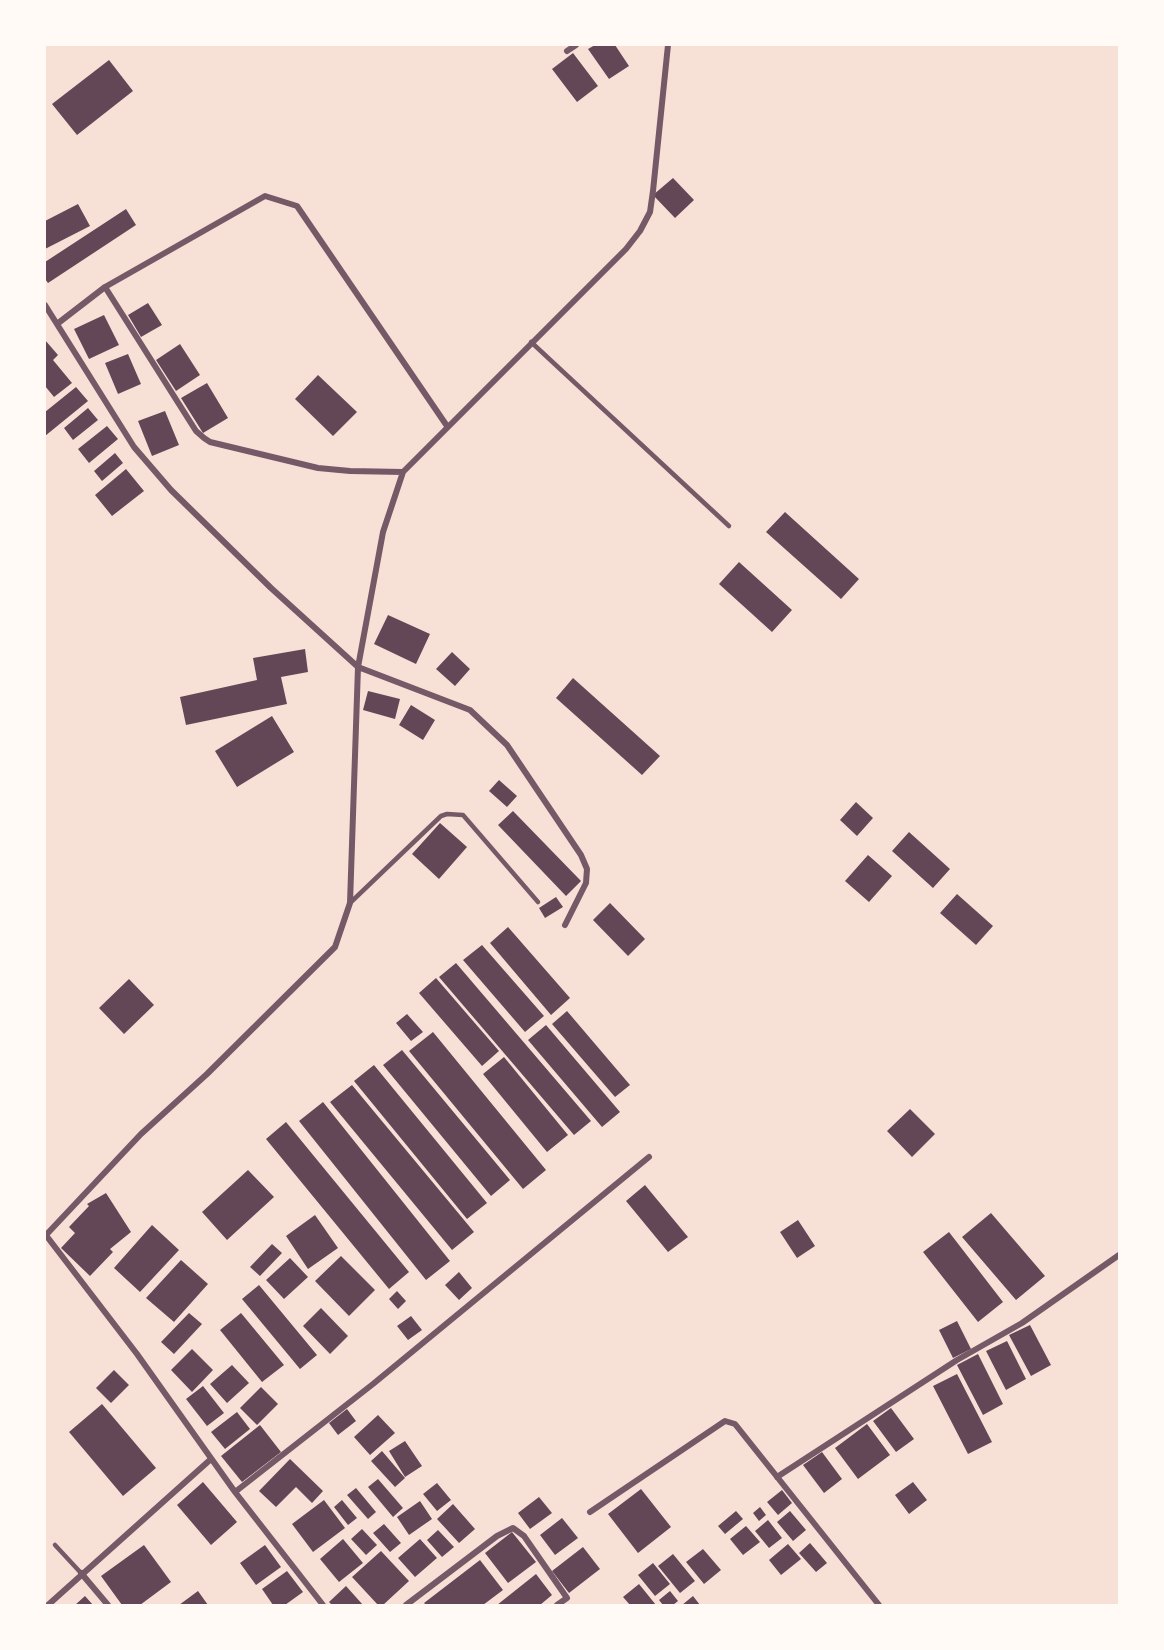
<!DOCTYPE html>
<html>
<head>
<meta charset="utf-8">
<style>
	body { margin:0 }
	#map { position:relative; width:1164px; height:1650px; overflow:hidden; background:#f7e1d7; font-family:"Sofia Sans Condensed",sans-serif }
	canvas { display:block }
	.frame { position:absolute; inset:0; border:46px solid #fffaf5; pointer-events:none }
</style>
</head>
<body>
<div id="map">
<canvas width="1164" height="1650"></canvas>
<div class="frame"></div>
</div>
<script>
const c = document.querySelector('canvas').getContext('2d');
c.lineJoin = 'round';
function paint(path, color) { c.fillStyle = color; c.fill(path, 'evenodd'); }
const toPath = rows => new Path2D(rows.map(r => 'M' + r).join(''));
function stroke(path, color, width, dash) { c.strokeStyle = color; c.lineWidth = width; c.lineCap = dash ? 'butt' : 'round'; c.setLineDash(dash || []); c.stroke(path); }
const building = toPath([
	[595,45,615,45,629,66,609,79,588,49],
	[573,53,598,86,577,102,552,69],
	[109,60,133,91,77,135,52,104],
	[673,178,694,200,675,218,653,195],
	[78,204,90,226,45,249,45,221],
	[126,209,136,225,48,283,45,279,45,262],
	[148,303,162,325,141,337,128,315],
	[104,315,119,345,89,359,74,329],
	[45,340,58,355,53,360,72,383,54,397,45,386],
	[180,344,200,375,176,391,156,360],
	[128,354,141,384,118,394,105,363],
	[318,375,357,412,333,436,295,399],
	[207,383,228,418,203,433,181,398],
	[76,387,88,401,45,436,45,412],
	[88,408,98,420,73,440,64,428],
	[165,411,179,445,152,456,138,421],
	[107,426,118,439,89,463,78,449],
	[115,453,123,463,102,481,94,471],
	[126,469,144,491,112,516,95,495],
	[785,512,859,579,841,599,766,532],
	[739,562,792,610,772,632,719,584],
	[388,615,430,634,416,664,374,644],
	[305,649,308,672,281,677,287,704,186,725,180,697,257,680,253,658],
	[452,652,470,669,455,686,436,669],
	[573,678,660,756,642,775,556,698],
	[368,691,400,699,395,719,363,710],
	[411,705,435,720,423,740,399,725],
	[272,716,294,752,237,787,215,751],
	[499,780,517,796,507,807,489,791],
	[856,802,873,818,857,836,840,820],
	[513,811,581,881,566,896,498,825],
	[440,823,467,847,439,879,412,854],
	[909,832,950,869,933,888,892,851],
	[868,855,892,876,869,902,845,881],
	[957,894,993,926,976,945,940,913],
	[556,897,563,907,545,918,539,908],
	[610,903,645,939,628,956,593,920],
	[508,927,570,998,551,1015,490,943],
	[482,945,544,1016,525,1032,463,960],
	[456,963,591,1121,574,1135,439,977],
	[436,978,499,1051,482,1066,419,993],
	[129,979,154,1005,124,1034,99,1008],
	[567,1011,630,1085,615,1097,552,1024],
	[407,1014,423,1032,411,1041,396,1023],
	[546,1025,620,1112,602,1127,528,1040],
	[433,1032,546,1170,523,1189,409,1051],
	[402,1050,510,1180,491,1196,383,1065],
	[504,1057,568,1135,547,1152,483,1074],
	[374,1065,487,1203,467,1219,354,1081],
	[352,1085,474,1232,452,1250,330,1102],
	[323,1102,450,1261,426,1280,299,1121],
	[910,1109,935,1134,912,1157,887,1131],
	[286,1122,409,1272,389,1289,266,1139],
	[248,1170,274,1197,227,1240,202,1212],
	[645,1185,688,1237,668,1252,626,1201],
	[106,1193,131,1232,110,1249,113,1252,90,1276,61,1248,75,1233,69,1227,89,1206,87,1204],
	[991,1213,1045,1276,1016,1300,962,1237],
	[315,1215,338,1248,308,1269,286,1236],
	[798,1220,815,1246,797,1258,780,1232],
	[152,1225,179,1250,140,1292,114,1268],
	[949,1232,1003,1302,978,1322,923,1252],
	[272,1244,282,1253,260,1276,250,1267],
	[341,1256,375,1290,349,1316,315,1281],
	[290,1258,308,1277,284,1299,266,1280],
	[181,1260,208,1284,174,1322,146,1298],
	[459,1272,472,1288,459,1300,445,1285],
	[259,1285,317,1355,300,1369,242,1299],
	[397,1291,406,1301,398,1309,389,1299],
	[321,1308,348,1336,330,1354,303,1326],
	[189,1313,202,1324,174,1354,161,1342],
	[241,1313,284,1365,262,1382,220,1330],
	[411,1316,422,1330,408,1340,397,1326],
	[957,1321,971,1349,953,1358,939,1330],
	[1030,1325,1051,1365,1031,1376,1009,1335],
	[1007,1341,1026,1379,1006,1390,986,1351],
	[192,1349,213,1370,192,1392,171,1370],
	[978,1354,1003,1404,983,1415,957,1365],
	[232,1365,249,1383,227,1403,210,1384],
	[114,1370,129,1385,111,1403,96,1388],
	[957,1374,992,1442,968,1454,933,1386],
	[203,1386,224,1413,207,1426,186,1399],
	[261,1387,278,1404,257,1425,240,1408],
	[102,1404,156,1468,123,1496,69,1432],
	[891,1408,914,1439,896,1452,873,1421],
	[347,1409,356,1421,338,1435,329,1423],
	[237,1412,250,1429,225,1449,211,1432],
	[378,1415,395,1433,370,1455,354,1437],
	[867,1424,890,1455,858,1479,835,1448],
	[260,1425,281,1452,242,1482,221,1456],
	[405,1441,422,1466,405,1477,389,1451],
	[382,1451,405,1478,395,1487,371,1461],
	[822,1452,842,1479,824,1493,803,1465],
	[290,1459,323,1491,312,1503,296,1487,276,1507,259,1491],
	[378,1479,403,1508,393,1517,368,1487],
	[203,1482,237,1522,211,1545,177,1505],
	[913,1482,927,1500,909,1514,895,1495],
	[437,1483,451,1500,437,1511,423,1494],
	[356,1488,376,1512,368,1519,347,1495],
	[641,1489,671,1527,638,1553,608,1514],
	[782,1490,792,1503,778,1515,767,1502],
	[539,1497,552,1513,530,1529,518,1513],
	[324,1500,345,1528,313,1552,292,1524],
	[342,1500,357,1518,348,1525,334,1507],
	[420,1501,432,1519,409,1535,397,1517],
	[453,1504,475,1529,459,1543,437,1519],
	[760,1507,766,1515,759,1521,753,1513],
	[736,1511,743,1519,725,1534,718,1526],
	[790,1511,806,1530,793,1541,777,1522],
	[562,1518,578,1538,555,1555,540,1535],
	[768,1520,782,1538,769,1548,755,1531],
	[384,1524,401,1543,390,1552,373,1533],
	[746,1526,760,1542,743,1555,730,1539],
	[362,1529,377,1545,366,1555,351,1539],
	[438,1530,454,1547,442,1557,427,1540],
	[512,1532,536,1562,508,1583,485,1553],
	[343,1539,363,1563,339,1582,320,1559],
	[420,1539,437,1558,415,1577,398,1558],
	[810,1543,827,1563,816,1572,799,1553],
	[788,1544,801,1559,781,1575,769,1560],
	[144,1545,171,1582,140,1605,122,1605,101,1576],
	[265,1545,281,1567,256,1585,240,1563],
	[583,1547,600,1569,569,1593,552,1571],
	[703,1549,721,1570,704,1584,686,1562],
	[381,1551,409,1581,383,1605,378,1605,352,1577],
	[673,1554,695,1581,680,1593,658,1566],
	[480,1560,503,1590,483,1605,426,1605,424,1603],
	[653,1563,670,1584,655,1596,638,1575],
	[287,1571,303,1592,285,1605,273,1605,262,1589],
	[536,1574,552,1595,540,1605,497,1605],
	[639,1584,656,1605,630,1605,623,1597],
	[346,1586,363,1605,332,1605,329,1602],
	[198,1591,208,1605,179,1605],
	[670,1591,678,1601,673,1605,663,1605,659,1600],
	[85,1596,93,1605,75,1605],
	[693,1596,700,1605,682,1605]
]);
const service = toPath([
	[531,342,729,526],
	[350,903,441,816,447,814,463,815,538,902],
	[55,1545,81,1573]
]);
const minor = toPath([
	[567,51,576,45],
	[105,287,265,196,297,206,447,426],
	[45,305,134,447,171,490,271,588,358,667,470,710,507,745,581,855,587,869,586,883,565,925],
	[57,324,105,287,196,431,204,438,210,442,318,468,350,471,403,472],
	[45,1234,137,1354,235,1492,323,1605],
	[46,1235,141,1134,207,1074,335,947,350,903,358,667,383,532,403,472,626,249,640,231,650,212,653,191,668,45],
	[777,1477,957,1360,1022,1323,1119,1255],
	[235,1492,373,1384,649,1157],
	[590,1512,725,1421,735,1424,879,1605],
	[81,1573,108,1605],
	[48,1605,211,1459],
	[406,1605,497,1536,513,1528,524,1536,567,1598,557,1605]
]);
paint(building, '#644757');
stroke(service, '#755966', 4.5);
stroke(minor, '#755966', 6);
</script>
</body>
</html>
